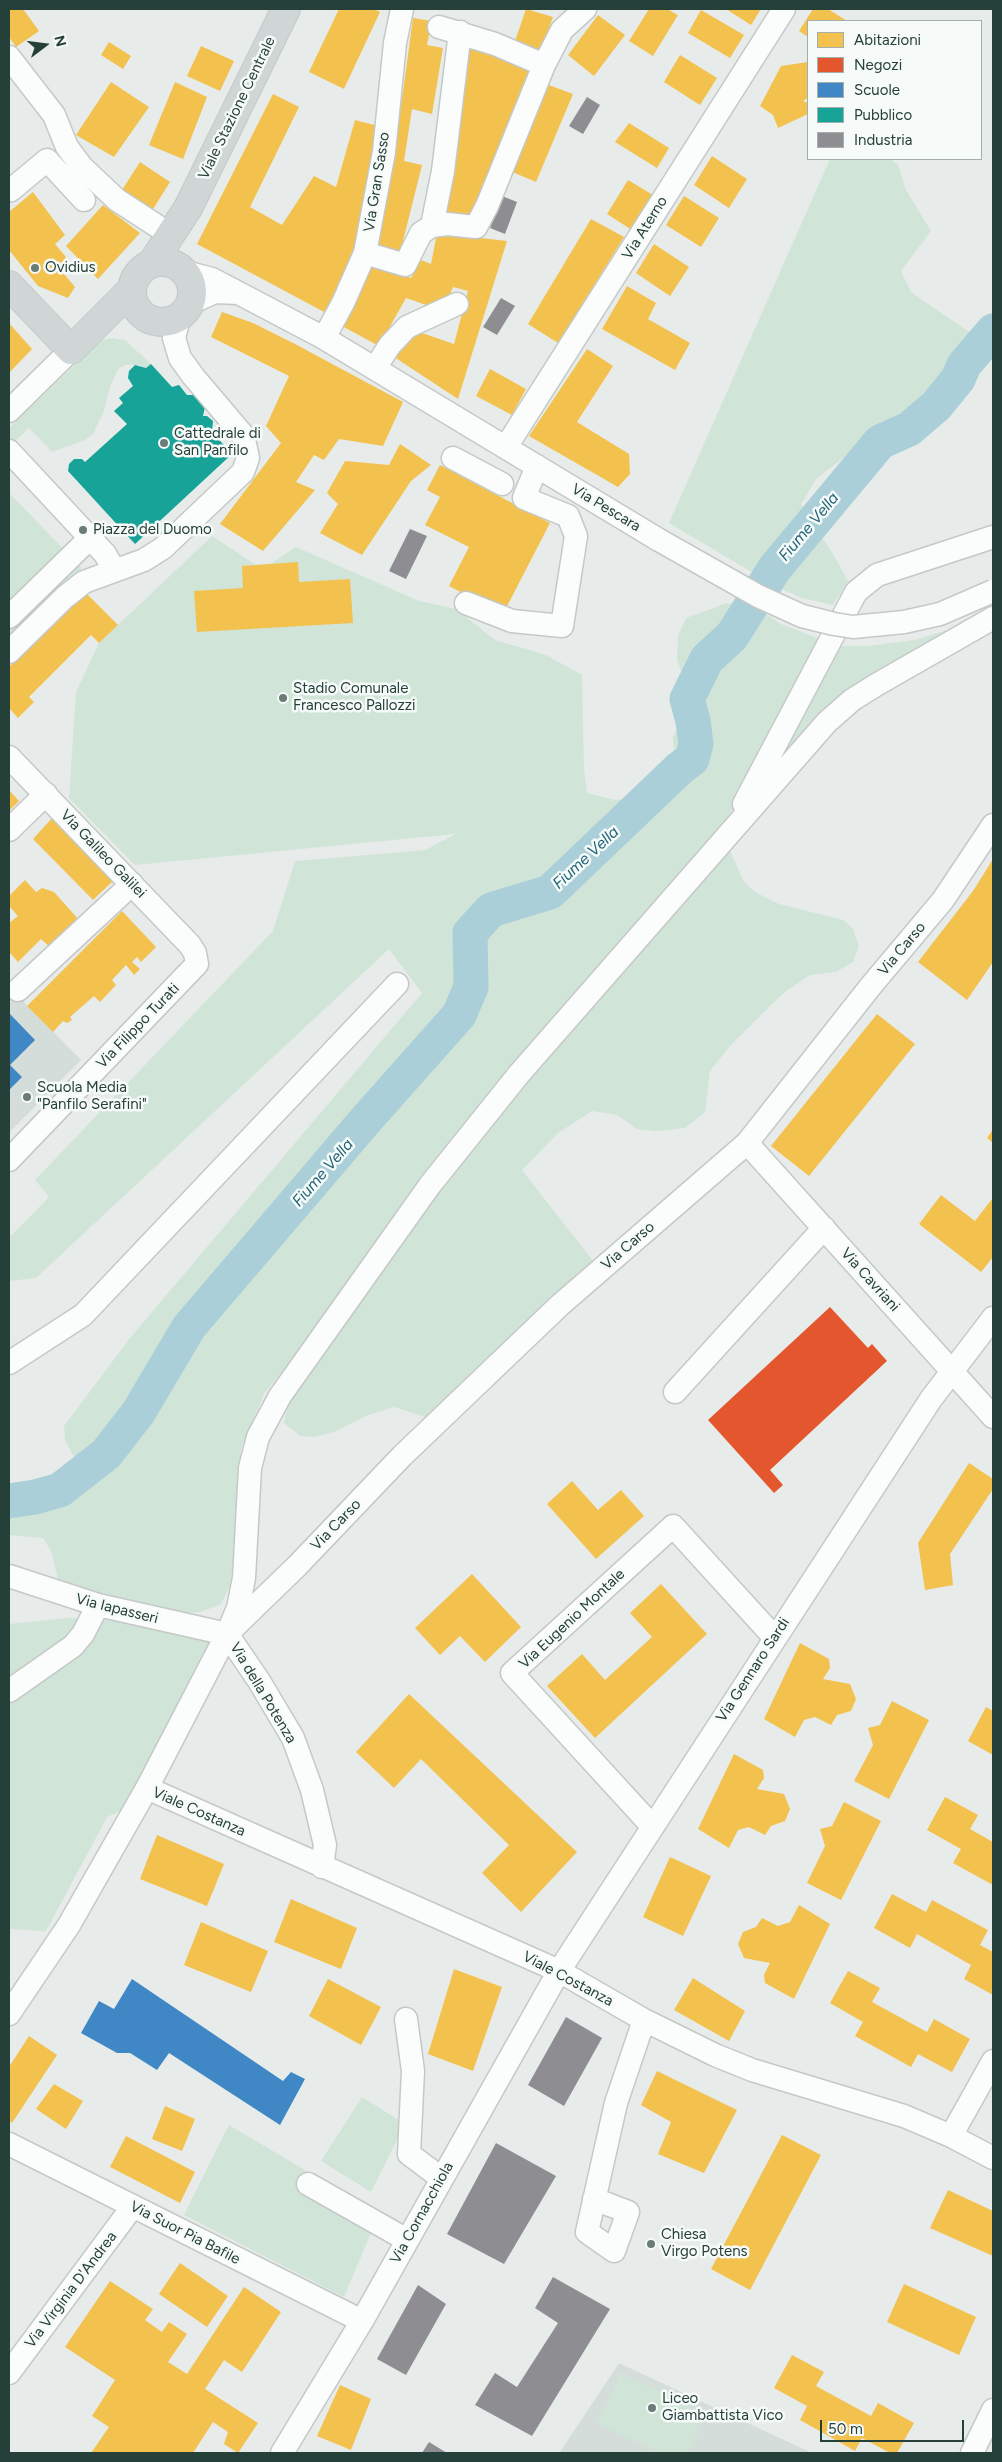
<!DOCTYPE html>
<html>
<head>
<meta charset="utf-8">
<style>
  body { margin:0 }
  #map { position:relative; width:1002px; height:2462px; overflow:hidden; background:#e7ecea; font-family:Figtree,sans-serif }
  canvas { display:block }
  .frame { position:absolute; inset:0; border:10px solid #253f39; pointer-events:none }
  .legend { position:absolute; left:807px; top:20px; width:175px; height:140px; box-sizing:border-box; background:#f6faf8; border:1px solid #a2afac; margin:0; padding:6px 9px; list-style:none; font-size:15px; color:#253f39 }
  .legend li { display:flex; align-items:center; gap:10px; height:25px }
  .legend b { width:25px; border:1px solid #a2afac }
  .north { position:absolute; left:20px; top:20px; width:50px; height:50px; -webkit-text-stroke:4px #f6faf8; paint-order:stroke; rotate:75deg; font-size:14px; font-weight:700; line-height:20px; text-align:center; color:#253f39 }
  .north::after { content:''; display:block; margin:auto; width:18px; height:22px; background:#253f39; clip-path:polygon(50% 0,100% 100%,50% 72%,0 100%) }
  .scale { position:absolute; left:820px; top:2420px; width:144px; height:22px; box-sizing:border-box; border:2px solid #253f39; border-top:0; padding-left:6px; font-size:15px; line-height:18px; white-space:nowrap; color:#253f39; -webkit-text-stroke:4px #f6faf8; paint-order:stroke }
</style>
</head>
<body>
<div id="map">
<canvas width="1002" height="2462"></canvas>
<div class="frame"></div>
<ul class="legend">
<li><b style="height:14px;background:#f2c14e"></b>Abitazioni</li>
<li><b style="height:14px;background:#e4572e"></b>Negozi</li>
<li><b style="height:14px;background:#3f88c5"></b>Scuole</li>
<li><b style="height:14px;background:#17a398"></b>Pubblico</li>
<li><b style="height:14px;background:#8d8d92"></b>Industria</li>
</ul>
<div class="north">N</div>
<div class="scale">50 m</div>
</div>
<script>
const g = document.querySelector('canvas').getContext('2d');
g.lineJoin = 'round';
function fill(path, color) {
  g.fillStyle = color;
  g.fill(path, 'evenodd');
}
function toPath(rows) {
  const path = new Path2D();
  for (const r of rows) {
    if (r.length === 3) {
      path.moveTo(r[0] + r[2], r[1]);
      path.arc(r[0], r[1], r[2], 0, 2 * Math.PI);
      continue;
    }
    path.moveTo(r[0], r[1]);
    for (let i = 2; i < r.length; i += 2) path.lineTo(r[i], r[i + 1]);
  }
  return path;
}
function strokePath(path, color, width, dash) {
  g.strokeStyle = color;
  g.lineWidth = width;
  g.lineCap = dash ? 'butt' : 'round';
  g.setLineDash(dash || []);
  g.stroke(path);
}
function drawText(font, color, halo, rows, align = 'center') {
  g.font = font + ' Figtree,sans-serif';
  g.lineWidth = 5;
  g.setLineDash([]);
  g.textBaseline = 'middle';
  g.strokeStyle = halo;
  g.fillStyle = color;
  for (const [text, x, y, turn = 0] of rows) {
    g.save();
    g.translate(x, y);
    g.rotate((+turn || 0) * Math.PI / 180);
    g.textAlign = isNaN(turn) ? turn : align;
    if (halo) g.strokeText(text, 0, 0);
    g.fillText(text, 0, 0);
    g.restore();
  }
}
const built = toPath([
  [9,987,81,1060,9,1133],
  [619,2363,812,2453,559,2453]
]);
const green = toPath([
  [830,159,891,159,898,165,906,190,931,231,901,271,908,286,912,293,978,338,948,373,934,395,905,422,867,447,847,455,816,479,801,504,833,554,848,581,833,605,802,598,777,587,669,523],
  [113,338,125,340,151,364,146,368,139,365,126,365,118,369,110,387,104,411,93,434,83,441,52,452,29,428,9,447,9,428,101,340],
  [9,493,82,568,9,640],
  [212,536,256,565,270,564,296,547,419,601,456,609,495,640,546,655,582,675,584,769,587,793,616,800,633,797,665,774,674,752,673,737,681,722,695,709,677,660,678,636,686,618,727,603,767,615,781,624,820,639,742,794,715,838,264,1394,241,1448,236,1511,236,1573,221,1604,201,1612,172,1614,127,1603,58,1579,51,1551,43,1538,9,1535,9,1518,46,1506,74,1457,65,1440,64,1426,130,1338,422,993,389,949,36,1278,9,1281,9,1238,49,1197,35,1180,273,931,295,861,425,850,456,834,135,865,69,798,76,692,99,643],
  [965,625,944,640,763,787,837,646,868,646,914,640],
  [727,844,744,882,755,892,779,904,843,920,853,929,859,946,853,962,836,972,810,975,786,991,773,1003,730,1046,710,1071,705,1112,685,1128,656,1131,637,1129,617,1115,592,1111,558,1133,522,1170,597,1266,435,1416,425,1417,394,1407,366,1416,334,1432,314,1437,300,1436,284,1423,288,1402,447,1174],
  [67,1618,153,1623,217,1643,123,1810,107,1817,46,1931,9,1929,9,1624],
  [362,2097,405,2124,371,2192,321,2161],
  [229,2125,379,2214,344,2297,184,2215],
  [621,2373,707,2413,688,2453,660,2453,597,2424]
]);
const homes = toPath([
  [12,9,23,9,39,31,16,47,9,37,9,11],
  [339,9,374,9,380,12,344,89,309,72],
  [526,9,553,17,541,51,515,41],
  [649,9,667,9,678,15,653,56,629,41],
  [726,9,761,9,751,25],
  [813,9,828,9,847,21,808,21,808,37,799,31],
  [701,10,744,35,730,58,688,33],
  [598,15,625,35,594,76,568,55],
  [413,18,432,21,427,45,443,48,432,114,412,109,404,161,422,165,400,253,375,244,394,158],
  [109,42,131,56,123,69,101,55],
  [467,45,530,68,471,217,445,213],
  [201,46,234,61,220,91,187,76],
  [680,55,717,78,700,105,664,82],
  [808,62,808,98,803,101,808,103,808,114,778,128,773,115,760,106,781,66],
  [111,82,149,107,114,157,76,135],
  [175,82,207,97,183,159,149,145],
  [546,84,573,94,536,182,510,171],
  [273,94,299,107,250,207,282,225,314,176,336,187,355,120,378,126,356,246,345,279,326,313,197,244],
  [629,123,669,148,657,168,615,142],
  [712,156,747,179,729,208,694,185],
  [140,162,170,182,153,209,122,190],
  [628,180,653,195,632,230,607,214],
  [33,192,65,235,55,244,66,257,59,268,75,287,68,298,38,286,9,250,9,212],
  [684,196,719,218,701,247,666,225],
  [103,205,140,233,98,279,66,246],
  [591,219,624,237,558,343,528,324],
  [437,233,507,241,458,399,391,355,416,331,454,344,468,291,453,287,449,297,435,308,406,298,379,346,342,326,372,264,411,278,421,260,431,264],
  [654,244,689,267,670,296,636,273],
  [627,286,656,303,648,319,690,343,675,370,602,329],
  [222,312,253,323,295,344,403,402,383,446,339,439,324,460,314,455,296,482,315,490,263,551,220,524,281,443,266,426,289,376,211,337],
  [9,323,32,349,9,373],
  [587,349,613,366,577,422,629,454,630,474,618,487,529,436],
  [490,369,526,389,512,415,476,396],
  [400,444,431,465,411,481,362,555,320,533,338,504,327,493,345,461,389,465],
  [440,465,550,523,503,614,449,586,469,547,425,525,440,497,427,490],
  [298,562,299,582,350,579,353,623,197,632,194,591,243,588,242,566],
  [85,592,118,625,99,643,91,635,29,697,34,702,18,718,9,708,9,667],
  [9,790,19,801,9,811],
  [53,817,114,880,93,900,33,839],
  [993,859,993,962,967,1000,918,962,973,891],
  [25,880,36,892,42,888,54,892,80,921,51,948,41,939,18,962,9,952,9,923,18,916,9,906,9,896],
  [122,911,156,947,141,962,137,957,132,962,140,969,134,975,126,965,112,980,116,985,100,1002,94,996,70,1017,72,1020,67,1023,63,1021,53,1032,27,1006],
  [877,1014,915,1044,809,1176,771,1146],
  [993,1129,993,1143,987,1138],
  [941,1195,975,1221,992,1199,993,1201,993,1257,981,1272,919,1224],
  [969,1463,993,1479,993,1489,950,1554,953,1585,925,1590,918,1543],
  [572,1481,598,1510,621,1490,644,1516,596,1559,547,1504],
  [472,1574,521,1627,485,1662,460,1636,440,1655,415,1628],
  [661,1584,707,1634,595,1738,547,1686,582,1654,605,1680,652,1637,630,1613],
  [800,1643,829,1659,830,1668,823,1679,850,1684,856,1699,851,1711,837,1715,831,1725,815,1717,804,1720,795,1737,764,1719],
  [409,1694,577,1852,521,1912,482,1873,509,1845,421,1759,394,1788,356,1752],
  [892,1701,929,1720,889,1799,854,1781,873,1745,868,1728,880,1725],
  [986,1707,993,1711,993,1755,968,1741],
  [734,1754,763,1770,764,1778,757,1789,784,1794,790,1809,785,1821,771,1826,765,1835,749,1827,738,1830,729,1848,698,1829],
  [945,1797,978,1815,970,1829,993,1842,993,1885,953,1863,961,1849,927,1830],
  [844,1802,881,1821,841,1900,807,1883,825,1846,820,1829,832,1826],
  [157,1835,224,1864,207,1906,140,1879],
  [670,1857,711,1876,683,1936,643,1917],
  [892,1894,926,1912,932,1900,988,1930,980,1945,993,1952,993,1995,964,1979,971,1965,917,1934,910,1948,874,1928],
  [291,1899,357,1928,341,1969,274,1942],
  [799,1905,830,1924,794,1999,765,1983,764,1975,770,1963,744,1958,738,1944,743,1932,756,1927,762,1918,778,1926,790,1922],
  [201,1922,268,1951,251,1992,184,1965],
  [454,1969,502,1987,473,2071,428,2054],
  [848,1971,880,1988,872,2002,927,2032,934,2019,970,2039,952,2072,918,2054,911,2067,855,2036,863,2022,830,2003],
  [693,1978,745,2011,729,2041,674,2010],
  [328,1979,381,2007,361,2045,309,2016],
  [29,2036,57,2055,12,2123,9,2120,9,2067],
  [657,2071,737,2110,704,2173,658,2154,671,2122,641,2105],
  [54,2084,83,2101,66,2129,36,2109],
  [165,2106,195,2119,182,2151,152,2139],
  [782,2135,821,2155,750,2290,711,2269],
  [126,2136,195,2172,180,2203,110,2167],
  [948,2190,993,2211,993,2256,930,2228],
  [180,2263,228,2296,207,2327,159,2294],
  [110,2281,153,2309,145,2320,162,2332,169,2322,187,2334,168,2362,187,2374,244,2287,281,2312,242,2372,224,2360,205,2389,258,2423,238,2453,224,2444,228,2432,213,2422,193,2453,91,2453,109,2427,92,2416,115,2380,65,2347],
  [904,2284,976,2317,959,2355,887,2322],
  [792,2355,824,2372,816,2386,871,2416,878,2403,914,2423,897,2453,890,2453,862,2438,855,2451,800,2420,807,2406,774,2388],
  [340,2385,371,2399,351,2450,317,2436]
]);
const shops = toPath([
  [830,1307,868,1348,872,1344,887,1361,770,1470,783,1485,774,1493,708,1420]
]);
const schools = toPath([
  [9,1013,35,1040,10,1065,22,1077,9,1090],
  [132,1979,283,2081,291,2072,305,2079,280,2125,169,2053,157,2070,130,2053,117,2053,81,2033,99,2001,114,2009]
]);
const public = toPath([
  [151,364,172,387,179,385,187,395,196,395,205,407,203,416,207,416,213,421,212,432,232,454,135,544,68,471,69,464,74,459,82,459,85,462,127,424,114,411,123,403,119,398,133,386,128,378,129,371,135,365,146,368]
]);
const industry = toPath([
  [587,97,600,105,583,134,569,126],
  [502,196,517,202,505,234,490,228],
  [501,298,515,306,497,335,483,327],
  [410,529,427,536,406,579,389,571],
  [566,2017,602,2038,564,2106,528,2085],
  [496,2143,556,2176,504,2264,447,2234],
  [553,2277,610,2309,532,2436,475,2405,495,2373,517,2387,558,2323,535,2308],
  [418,2285,446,2304,406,2375,377,2359],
  [429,2442,447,2453,422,2453]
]);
const river = toPath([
  [9,1501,35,1497,60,1490,106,1454,138,1413,189,1327,364,1122,459,1015,471,987,470,933,491,910,550,892,680,768,692,759,696,744,693,721,687,699,707,659,732,636,775,568,880,442,909,429,936,406,958,379,964,365,993,331]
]);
const minor = toPath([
  [439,27,495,44,544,65],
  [9,57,54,115,67,147,82,167,117,200,171,235],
  [9,189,11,190,47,160,84,200],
  [432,226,443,171,460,32],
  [365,253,405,265,421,233,432,226,447,224,476,227,487,206,544,65,562,30,585,9],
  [185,272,212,279,324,338,659,540],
  [191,303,215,292,238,293],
  [324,338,343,303,365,253,384,152,395,43,402,9],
  [375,368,390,345,407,327,457,304],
  [9,411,71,350],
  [506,447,784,9],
  [9,451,105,554,114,570],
  [453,458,502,484],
  [466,603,512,621,562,626,576,536,568,516,524,498,537,466],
  [9,617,90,538],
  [9,652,65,597,84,582,144,560,163,548,243,472,248,458,243,435,193,376,180,358,174,338,179,318],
  [9,757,190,945,195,953,197,964,9,1160],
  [744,804,856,592,877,575,993,537],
  [9,830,46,794],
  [18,990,132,884],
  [747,1143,993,1417],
  [9,1363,83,1315,397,984],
  [675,1392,824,1228],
  [9,1576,98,1605,227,1634],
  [233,1628,297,1566,402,1456,560,1305,747,1143,870,987,943,900,993,825],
  [227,1634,259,1681,293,1738,312,1790,325,1845,322,1867],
  [9,1691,73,1646,83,1634,98,1605],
  [147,1788,559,1971,644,2020,715,2055,752,2070,904,2116,951,2136,993,2158],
  [652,1826,512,1673,673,1526,774,1637],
  [9,2014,69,1925,147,1788,227,1634,238,1608,244,1578,250,1468,258,1437,280,1396,430,1185,519,1074,827,722,852,700,876,685,993,618],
  [406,2019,413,2071,409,2154,441,2178],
  [951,2136,993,2061],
  [9,2144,362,2321],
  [308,2184,407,2240],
  [594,2199,628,2212,614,2251,587,2232,616,2103,644,2020],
  [9,2373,133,2206],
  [282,2453,362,2321,559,1971,931,1399,993,1318],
  [972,2453,993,2410]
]);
const major = toPath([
  [162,292,30],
  [152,263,188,208,286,9],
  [9,285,71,350,132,289]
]);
const minorBridge = toPath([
  [659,540,758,596,802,616,834,624,853,627,904,622,940,614,993,591]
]);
const markers = [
  [35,268,5,"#697c77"],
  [164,443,5,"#697c77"],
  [83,530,5,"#697c77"],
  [283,698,5,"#697c77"],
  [27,1097,5,"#697c77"],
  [651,2244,5,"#697c77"],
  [652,2408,5,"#697c77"]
];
const streetNames = [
  ["Viale Stazione Centrale",237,108,-64],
  ["Via Gran Sasso",377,182,-81],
  ["Via Aterno",645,228,-58],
  ["Via Pescara",606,508,31],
  ["Via Galileo Galilei",103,854,46],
  ["Via Carso",902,949,-50],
  ["Via Filippo Turati",138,1026,-46],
  ["Via Carso",628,1246,-41],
  ["Via Cavriani",870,1280,48],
  ["Via Carso",336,1525,-46],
  ["Via Iapasseri",117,1609,14],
  ["Via Eugenio Montale",572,1619,-43],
  ["Via Gennaro Sardi",753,1670,-57],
  ["Via della Potenza",263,1693,59],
  ["Viale Costanza",199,1812,24],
  ["Viale Costanza",568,1979,28],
  ["Via Cornacchiola",422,2213,-61],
  ["Via Suor Pia Bafile",185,2233,27],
  ["Via Virginia D'Andrea",71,2290,-53]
];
const poiNames = [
  ["Ovidius",45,268],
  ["Cattedrale di",174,434],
  ["San Panfilo",174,451],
  ["Piazza del Duomo",93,530],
  ["Stadio Comunale",293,689],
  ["Francesco Pallozzi",293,706],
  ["Scuola Media",37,1088],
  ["\"Panfilo Serafini\"",37,1105],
  ["Chiesa",661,2235],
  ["Virgo Potens",661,2252],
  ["Liceo",662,2399],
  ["Giambattista Vico",662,2416]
];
const waterNames = [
  ["Fiume Vella",809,527,-50],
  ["Fiume Vella",586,858,-43],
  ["Fiume Vella",323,1173,-49]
];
fill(built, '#d5ddda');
fill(green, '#d1e4d8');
fill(homes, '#f2c14e');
fill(shops, '#e4572e');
fill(schools, '#3f88c5');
fill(public, '#17a398');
fill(industry, '#8d8d92');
strokePath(river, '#aacfd8', 35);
strokePath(minor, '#c4c9c7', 25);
strokePath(major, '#c2cac9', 30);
strokePath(minor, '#fbfcfc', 22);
strokePath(major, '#cfd6d5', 28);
strokePath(minorBridge, '#c4c9c7', 25, []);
strokePath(minorBridge, '#fbfcfc', 22);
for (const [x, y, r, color] of markers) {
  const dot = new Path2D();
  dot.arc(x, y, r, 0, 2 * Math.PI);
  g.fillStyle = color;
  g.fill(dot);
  strokePath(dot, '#f6faf8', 2);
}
drawText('15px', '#253f39', '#f6faf8', streetNames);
drawText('15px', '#253f39', '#f6faf8', poiNames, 'left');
drawText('italic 16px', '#216579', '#f6faf8', waterNames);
</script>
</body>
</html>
